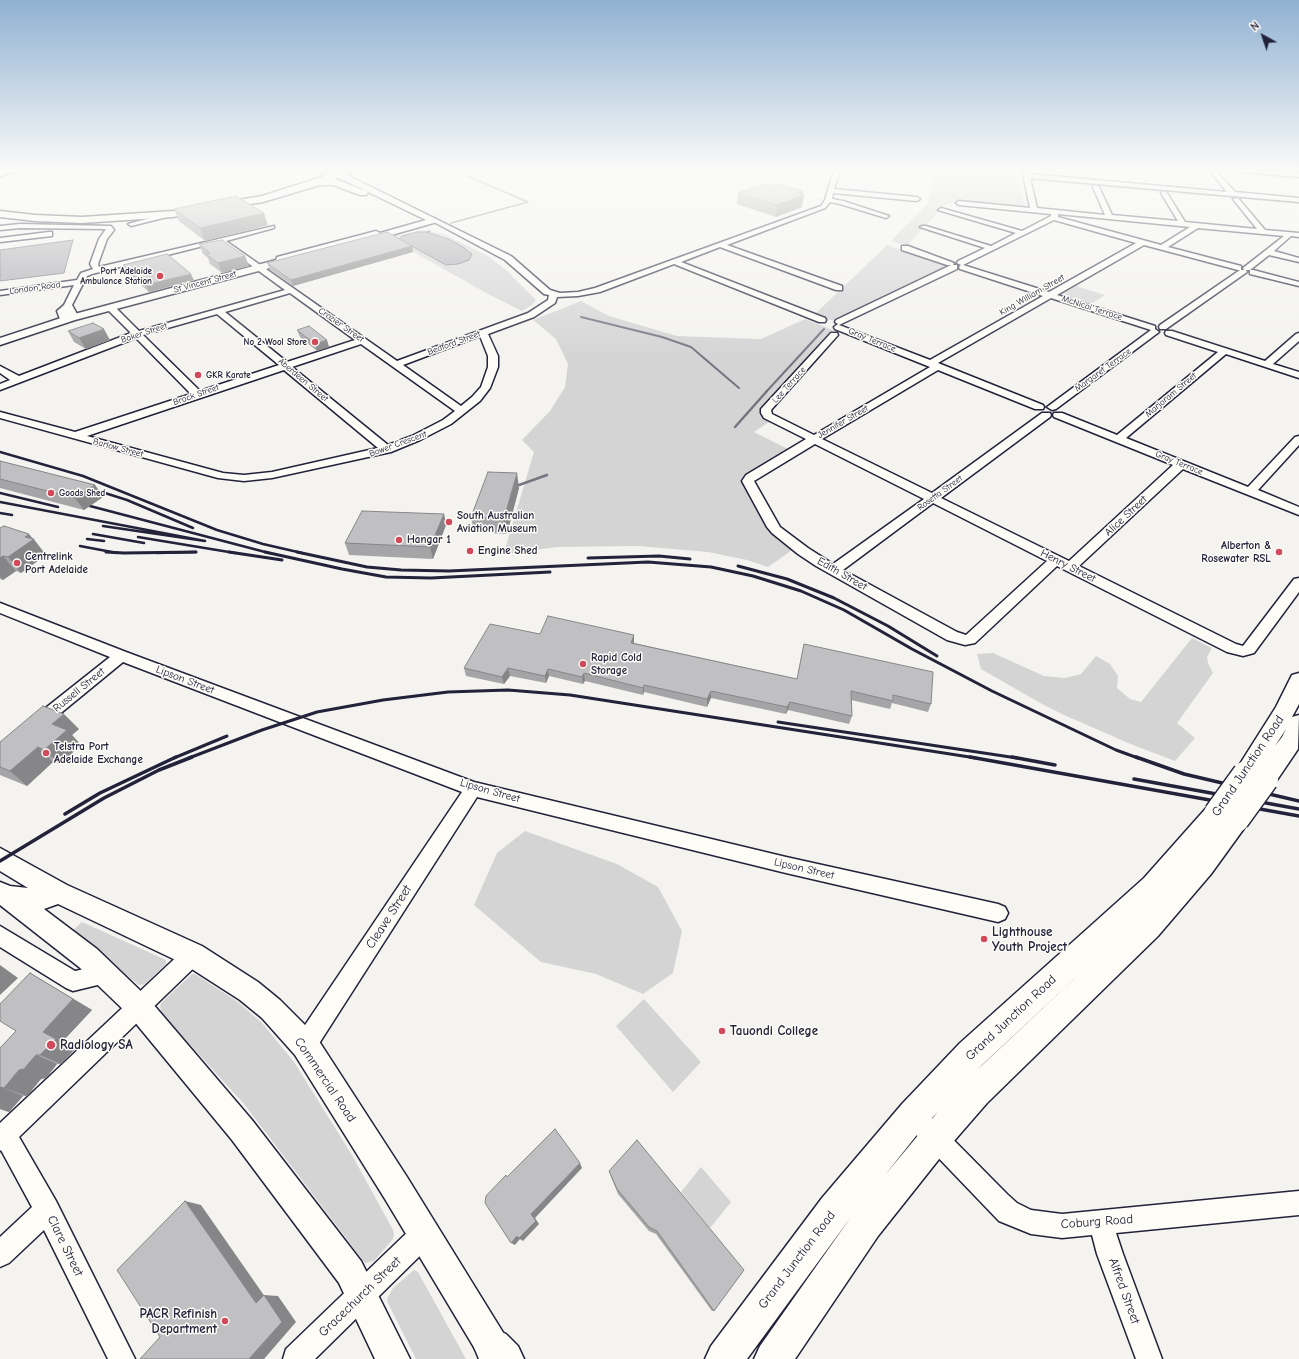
<!DOCTYPE html>
<html>
<head>
<meta charset="utf-8">
<style>
  body { margin:0 }
  #map { position:relative; width:1299px; height:1359px; overflow:hidden; background:#f4f3ef; font-family:"Comic Neue",sans-serif }
  canvas { display:block }
  .north { position:absolute; left:1243px; top:16px; width:40px; height:40px; -webkit-text-stroke:3px #fdfcf7; paint-order:stroke; rotate:320deg; font-size:11px; font-weight:700; line-height:16px; text-align:center; color:#22223b }
  .north::after { content:''; display:block; margin:auto; width:14px; height:18px; background:#22223b; clip-path:polygon(50% 0,100% 100%,50% 72%,0 100%) }
</style>
</head>
<body>
<div id="map">
<canvas width="1299" height="1359"></canvas>
<div class="north">N</div>
</div>
<script>
const g = document.querySelector('canvas').getContext('2d');
g.lineJoin = 'round';
function fill(path, color) {
  g.fillStyle = color;
  g.fill(path, 'evenodd');
}
function toPath(rows) {
  const path = new Path2D();
  for (const r of rows) {
    path.moveTo(r[0], r[1]);
    for (let i = 2; i < r.length; i += 2) path.lineTo(r[i], r[i + 1]);
  }
  return path;
}
function strokePath(path, color, width, dash) {
  g.strokeStyle = color;
  g.lineWidth = width;
  g.lineCap = dash ? 'butt' : 'round';
  g.setLineDash(dash || []);
  g.stroke(path);
}
function drawText(font, color, halo, rows, align = 'center') {
  g.font = font + ' "Comic Neue",sans-serif';
  g.lineWidth = 3;
  g.setLineDash([]);
  g.textBaseline = 'middle';
  g.strokeStyle = halo;
  g.fillStyle = color;
  for (const [text, x, y, turn = 0] of rows) {
    g.save();
    g.translate(x, y);
    g.rotate((+turn || 0) * Math.PI / 180);
    g.textAlign = isNaN(turn) ? turn : align;
    if (halo) g.strokeText(text, 0, 0);
    g.fillText(text, 0, 0);
    g.restore();
  }
}
const green = toPath([
  [862,170,1016,170,1026,208,958,201,945,205,907,246,891,241,928,203,933,176],
  [1036,178,1299,201,1299,204,1032,181,1032,179],
  [422,230,444,234,488,256,506,270,536,300,532,305,522,311,490,295,388,238],
  [887,245,945,264,946,267,840,321,823,319,815,314],
  [1076,286,1105,295,1091,304,1061,295],
  [581,301,609,316,677,336,761,339,805,319,833,330,759,414,769,422,754,432,790,450,743,477,795,548,768,567,747,560,708,552,638,546,557,547,506,554,505,549,534,452,522,440,550,411,565,387,568,364,556,339,533,320],
  [1192,638,1212,648,1207,657,1208,663,1213,673,1177,723,1195,738,1175,761,1133,745,1064,715,1042,704,981,669,977,654,993,653,1044,676,1065,678,1081,674,1096,656,1110,664,1118,676,1117,688,1130,699,1141,702],
  [525,831,617,864,658,887,682,931,673,973,643,994,596,974,541,962,474,905,497,853],
  [82,922,166,960,166,964,145,984,139,985,71,932],
  [192,974,195,974,238,1002,262,1023,294,1062,352,1155,393,1230,394,1234,393,1239,374,1261,365,1263,244,1104,162,1014,160,1006,162,1002],
  [644,999,701,1062,673,1092,616,1026],
  [701,1167,731,1202,710,1228,681,1192],
  [414,1270,418,1272,466,1359,416,1359,388,1303,387,1299,393,1288]
]);
const water = toPath([
  [417,232,427,232,450,240,463,247,472,254,469,260,458,264,446,265,399,239,402,236,417,232],
  [73,240,64,273,0,281,0,250,73,240]
]);
const streamFar2 = toPath([
  [1034,179,1172,191],
  [1278,200,1299,202],
  [451,223,528,202,453,170],
  [427,232,430,231]
]);
const streamFar1 = toPath([
  [581,317,662,337,691,347,739,388],
  [766,392,824,329]
]);
const stream = toPath([
  [735,427,767,391],
  [519,485,547,475]
]);
const minor = toPath([
  [315,170,322,170,335,177,330,178,315,170],
  [834,170,840,170,834,189,917,197,920,199,917,201,833,193,832,199,843,201,889,216,886,218,840,204,830,202,825,208,727,245,842,286,842,290,836,290,720,247,681,262,825,318,826,320,825,322,819,322,674,264,600,292,578,296,557,297,555,303,534,317,488,334,498,356,498,367,490,388,480,401,451,424,420,440,391,452,272,478,244,481,218,478,0,418,0,412,75,432,191,394,136,338,0,390,0,384,10,380,0,373,0,366,19,376,131,333,108,310,107,308,108,306,114,306,139,331,285,290,219,242,92,274,87,276,72,305,77,314,76,316,63,320,60,319,57,311,64,305,74,285,0,295,0,291,77,280,81,273,93,269,90,264,99,239,106,229,20,228,0,230,0,226,20,224,111,226,114,230,107,239,98,264,99,267,274,226,274,228,226,241,397,361,528,313,548,300,549,295,544,294,505,260,432,221,432,219,436,219,511,256,550,290,560,293,578,292,595,288,821,206,825,200,834,170],
  [290,293,355,340,287,362,225,312,290,293],
  [217,314,279,365,200,391,143,335,217,314],
  [480,336,488,356,488,367,481,387,472,397,461,406,403,365,480,336],
  [361,344,455,411,443,420,412,436,388,445,292,367,361,344],
  [284,370,378,448,272,472,244,475,223,473,87,436,284,370],
  [1022,170,1028,170,1029,174,1227,192,1209,170,1215,170,1235,192,1299,198,1299,202,1030,178,1037,208,1105,215,1093,187,1096,185,1099,187,1112,215,1178,221,1161,193,1164,191,1167,193,1185,222,1257,229,1233,199,1238,198,1265,230,1299,233,1299,237,1291,236,1274,251,1299,258,1299,262,1269,255,1250,270,1244,270,1243,268,1284,236,1198,228,1168,247,1241,266,1241,270,1238,270,1144,245,1057,295,1155,326,1155,329,1159,332,1056,409,1052,410,1047,407,1151,330,1051,298,938,363,1043,405,1044,407,1043,409,1035,409,938,370,822,439,932,493,1042,413,1050,413,1051,415,1050,417,941,498,1069,561,1173,465,1054,417,1053,415,1054,413,1062,413,1117,435,1218,352,1166,335,1165,333,1166,331,1172,331,1265,361,1296,334,1299,333,1299,341,1273,364,1299,372,1299,378,1226,354,1126,438,1248,487,1295,437,1299,436,1299,445,1258,490,1299,507,1299,515,1183,469,1079,566,1236,644,1243,646,1294,579,1299,578,1299,592,1254,653,1243,656,1227,652,1057,566,975,643,965,645,947,640,816,566,798,554,772,533,767,527,742,481,746,475,806,439,764,418,761,413,761,409,831,333,837,333,838,335,771,410,772,414,814,435,930,367,835,329,834,327,838,324,835,322,836,320,951,265,957,265,957,269,839,325,930,360,1043,296,960,269,959,267,961,265,957,263,958,261,985,248,920,227,922,226,926,226,991,246,1016,233,938,210,941,208,1022,231,1051,216,1051,214,959,205,956,203,959,201,1030,208,1022,170],
  [1058,214,1190,227,1161,245,1058,217,1058,214],
  [1054,220,1136,243,1049,292,963,265,1054,220],
  [815,444,924,499,833,564,808,548,780,527,754,481,815,444],
  [933,503,1047,561,966,635,957,632,843,570,933,503],
  [1239,170,1261,170,1299,173,1299,177,1242,172,1239,170],
  [173,212,176,214,175,215,131,226,128,224,173,212],
  [49,232,52,232,52,236,0,242,0,238,49,232],
  [902,246,908,246,954,263,953,265,947,265,902,250,902,246],
  [1240,270,1246,270,1247,272,1166,329,1160,329,1159,327,1160,325,1240,270],
  [1250,270,1253,270,1299,282,1299,286,1250,274,1250,270],
  [0,603,126,652,474,782,786,857,998,904,1005,907,1008,913,1005,919,998,922,786,873,477,797,313,1053,305,1056,297,1053,294,1045,297,1037,462,792,123,662,45,726,39,728,33,726,31,722,33,718,110,657,0,613,0,603],
  [0,926,75,971,107,964,114,967,117,974,114,981,73,991,66,988,0,947,0,926],
  [193,945,200,948,203,955,200,962,19,1137,56,1201,135,1359,108,1359,44,1230,9,1263,0,1267,0,1237,32,1207,1,1150,0,1151,0,1123,186,948,193,945],
  [913,1104,921,1107,1007,1194,1017,1203,1031,1210,1062,1214,1299,1191,1299,1215,1116,1233,1123,1254,1162,1359,1136,1359,1097,1254,1092,1235,1062,1238,1031,1234,999,1221,905,1123,902,1115,905,1107,913,1104],
  [424,1222,433,1225,436,1234,433,1243,315,1359,283,1359,286,1349,415,1225,424,1222]
]);
const major = toPath([
  [333,171,339,171,438,220,437,222,367,242,364,243,360,241,297,258,296,261,75,320,0,345,0,338,67,316,276,260,277,257,376,231,380,233,426,220,333,175,333,171],
  [0,848,67,885,202,946,258,982,280,1000,315,1035,407,1177,512,1347,517,1359,481,1359,385,1199,295,1055,262,1018,240,1000,184,964,58,904,44,909,97,949,147,997,252,1120,361,1261,410,1359,375,1359,339,1283,232,1140,129,1015,79,967,0,905,0,882,10,886,28,888,0,871,0,848]
]);
const highway = toPath([
  [344,170,356,170,334,179,366,191,368,193,366,195,360,195,333,185,320,185,263,202,173,217,82,223,35,221,0,217,0,211,35,215,82,217,173,211,262,196,344,170],
  [1299,673,1299,704,1292,717,1299,715,1298,749,1273,786,1265,789,1257,786,1254,781,1246,784,1238,781,1234,774,1238,767,1276,707,1292,675,1299,673],
  [1286,729,1282,737,1275,746,1286,729],
  [1217,803,1226,806,1228,811,1236,808,1245,811,1248,819,1245,827,1211,874,1158,936,987,1103,947,1149,878,1236,795,1359,754,1359,760,1346,851,1217,747,1359,705,1359,711,1346,822,1198,902,1104,960,1043,1144,878,1208,806,1217,803],
  [1089,965,977,1070,982,1065,1089,965],
  [938,1112,925,1127,885,1175,924,1126,938,1112],
  [493,1328,506,1334,518,1346,524,1359,479,1359,474,1347,480,1334,493,1328]
]);
const railFar3 = toPath([
  [0,177,25,170]
]);
const railFar2 = toPath([
  [0,452,83,476,217,530,263,544,302,553],
  [86,487,127,500,193,528],
  [0,493,58,507],
  [0,502,205,541,103,526],
  [90,506,269,553],
  [0,513,12,515],
  [93,534,144,543],
  [138,537,235,553],
  [87,539,104,541],
  [80,546,117,553],
  [157,553,196,552]
]);
const railFar1 = toPath([
  [106,552,124,553,196,552],
  [229,552,282,560],
  [265,552,342,569,386,577,431,578,550,572],
  [297,552,367,567,401,570,449,571,648,562,711,567,753,576,801,591,844,610,912,649,992,691,1116,750,1138,758],
  [588,558,659,556,690,559],
  [738,566,787,579,834,598,888,626,937,656],
  [778,722,1017,758],
  [174,758,227,736],
  [189,758,262,730,317,712,383,700,448,692,508,690,570,695,976,758]
]);
const rail = toPath([
  [970,757,1299,816],
  [1012,757,1055,765],
  [1136,757,1184,774,1299,801],
  [1134,779,1299,809],
  [65,814,100,793,176,757],
  [0,861,104,798,159,770,192,757]
]);
const highwayBridge = toPath([
  [1217,814,1246,774],
  [1236,819,1265,779]
]);
const wall = toPath([
  [772,186,803,191,802,207,776,217,737,204,738,193],
  [174,209,268,225,205,241,179,221],
  [199,244,245,256,249,266,222,273,210,264,208,258,203,254],
  [412,246,413,252,293,286,270,270,267,263],
  [123,265,194,280,149,292,126,272],
  [297,330,329,347,317,351,300,337],
  [68,331,110,340,86,349,74,342],
  [0,461,95,485,103,497,84,510,0,488],
  [519,488,507,534,474,532,471,517],
  [444,514,446,525,433,559,349,555,345,543],
  [0,528,34,539,46,555,21,573,16,571,3,580,0,579],
  [540,634,634,635,634,643,797,679,804,644,931,704,928,712,892,703,890,709,851,700,852,716,849,724,788,710,786,714,711,698,707,707,644,692,643,695,585,681,583,684,549,676,546,683,510,676,504,684,466,676,464,668],
  [79,729,72,735,81,745,60,764,53,762,27,786,0,775,0,742],
  [30,973,92,1010,63,1041,75,1049,61,1064,57,1064,46,1078,41,1079,27,1096,23,1096,9,1112,0,1109,0,1048,16,1031],
  [637,1140,714,1311,712,1311,656,1234,649,1231,618,1194,611,1177,609,1171]
]);
const shadedWall = toPath([
  [803,191,803,196,804,195,802,207,776,217,777,205,797,193],
  [264,213,268,225,205,241,200,228],
  [412,246,413,252,293,286,291,280],
  [245,256,249,266,222,273,218,263],
  [191,274,194,280,149,292,146,285],
  [104,329,110,340,86,349,79,338],
  [327,340,329,347,317,351,315,344],
  [517,473,519,488,507,534,504,519],
  [95,485,103,497,84,510,75,498],
  [444,514,446,525,433,559,430,547],
  [29,534,46,555,21,573,8,557,25,537],
  [3,556,16,571,3,580,0,577,0,558],
  [634,635,634,643,631,650,631,643],
  [508,668,510,676,504,684,502,677],
  [548,669,549,676,546,683,545,676],
  [584,673,585,681,583,684,582,677],
  [644,685,644,692,643,695,643,688],
  [711,691,711,698,707,707,707,699],
  [790,702,788,710,786,714,787,707],
  [64,714,79,729,72,735,81,745,60,764,44,750,52,724],
  [38,747,53,762,27,786,10,771],
  [0,965,18,978,0,995],
  [30,973,92,1010,63,1041,75,1049,61,1064,40,1055,43,1032],
  [36,1055,57,1064,46,1078,41,1079,27,1096,4,1088,19,1070],
  [1,1087,23,1096,9,1112,0,1109,0,1088],
  [580,1163,582,1168,535,1218,539,1224,523,1241,520,1239,515,1245,511,1243,531,1214],
  [185,1201,201,1205,270,1304,256,1303],
  [264,1295,278,1296,296,1322,264,1359,249,1359]
]);
const building = toPath([
  [765,184,772,186,778,184,803,191,797,193,804,195,777,205,738,193,765,184],
  [236,196,264,213,200,228,174,209,236,196],
  [387,232,412,246,291,280,267,263,387,232],
  [222,240,245,256,218,263,206,254,210,253,199,244,222,240],
  [167,254,191,274,146,285,123,265,167,254],
  [93,323,104,329,79,338,68,331,93,323],
  [309,326,327,340,315,344,297,330,309,326],
  [0,461,95,485,75,498,0,479,0,461],
  [488,472,517,473,504,519,471,517,488,472],
  [362,511,444,514,430,547,345,543,362,511],
  [4,526,29,534,25,537,34,539,8,557,3,556,0,558,0,528,4,526],
  [548,616,634,635,631,643,797,679,804,644,933,672,931,704,893,695,893,701,851,691,852,716,790,702,787,707,711,691,707,699,644,685,643,688,584,673,582,677,548,669,545,676,508,668,502,677,464,668,490,624,540,634,548,616],
  [43,706,64,714,52,724,67,730,44,750,38,747,10,771,0,767,0,742,43,706],
  [30,973,73,999,43,1032,56,1039,40,1055,36,1055,24,1069,19,1070,4,1088,1,1087,0,1088,0,1048,16,1031,0,1021,0,1004,30,973],
  [555,1129,580,1163,531,1214,536,1221,519,1238,517,1236,511,1243,485,1203,486,1196,506,1175,507,1177,555,1129],
  [637,1140,744,1270,714,1311,657,1231,649,1227,617,1189,609,1171,637,1140],
  [185,1201,256,1303,264,1295,282,1322,249,1359,140,1359,160,1337,117,1270,185,1201]
]);
const markers = [
  [160,276,4,"#d1495b"],
  [315,342,4,"#d1495b"],
  [198,375,4,"#d1495b"],
  [51,493,4,"#d1495b"],
  [449,522,4,"#d1495b"],
  [399,540,4,"#d1495b"],
  [470,551,4,"#d1495b"],
  [1279,552,4,"#d1495b"],
  [17,563,4,"#d1495b"],
  [583,664,4,"#d1495b"],
  [46,753,4,"#d1495b"],
  [984,939,4,"#d1495b"],
  [722,1031,4,"#d1495b"],
  [51,1045,5,"#d1495b"],
  [225,1321,4,"#d1495b"]
];
const farPoinames = [
  ["Port Adelaide",152,271],
  ["Ambulance Station",152,281],
  ["No 2 Wool Store",307,342],
  ["GKR Karate",206,375,"left"],
  ["Goods Shed",59,493,"left"]
];
const farStreetnames = [
  ["St Vincent Street",205,282,-15],
  ["London Road",35,288,-8],
  ["King William Street",1032,295,-30],
  ["McNicol Terrace",1092,308,18],
  ["Crozier Street",341,325,35],
  ["Baker Street",144,333,-18],
  ["Gray Terrace",872,340,22],
  ["Bedford Street",454,343,-20],
  ["Margaret Terrace",1103,370,-36],
  ["Aberdeen Street",303,380,40],
  ["Lee Terrace",789,385,-48],
  ["Brock Street",196,395,-19],
  ["Marjoram Street",1171,395,-40],
  ["Jennifer Street",843,422,-30],
  ["Bower Crescent",398,444,-20],
  ["Barlow Street",118,448,15],
  ["Gray Terrace",1179,463,22],
  ["Rosetta Street",940,493,-36]
];
const poiNames = [
  ["South Australian",457,516],
  ["Aviation Museum",457,529],
  ["Hangar 1",407,540],
  ["Alberton &",1271,546,"right"],
  ["Rosewater RSL",1271,559,"right"],
  ["Engine Shed",478,551],
  ["Centrelink",25,557],
  ["Port Adelaide",25,570],
  ["Rapid Cold",591,658],
  ["Storage",591,671],
  ["Telstra Port",54,747],
  ["Adelaide Exchange",54,760]
];
const streetNames = [
  ["Alice Street",1126,516,-43],
  ["Henry Street",1068,566,27],
  ["Edith Street",842,574,30],
  ["Lipson Street",185,680,21],
  ["Russell Street",79,690,-39],
  ["Lipson Street",490,791,16],
  ["Lipson Street",804,869,13]
];
const nearStreetnames = [
  ["Grand Junction Road",1248,766,-56],
  ["Cleave Street",389,917,-57],
  ["Grand Junction Road",1011,1018,-43],
  ["Commercial Road",325,1080,56],
  ["Coburg Road",1097,1222,-4],
  ["Clare Street",65,1246,64],
  ["Grand Junction Road",797,1260,-53],
  ["Alfred Street",1124,1291,70],
  ["Gracechurch Street",360,1297,-44]
];
const nearPoinames = [
  ["Lighthouse",992,932],
  ["Youth Project",992,947],
  ["Tauondi College",730,1031],
  ["Radiology SA",60,1045],
  ["PACR Refinish",217,1314,"right"],
  ["Department",217,1329,"right"]
];
fill(green, '#d5d4d5');
fill(water, '#acacb2');
strokePath(water, '#757582', 1);
strokePath(streamFar2, '#757582', 1.5);
strokePath(streamFar1, '#757582', 2);
strokePath(stream, '#757582', 2.5);
strokePath(minor, '#22223b', 3);
strokePath(major, '#22223b', 3);
strokePath(highway, '#22223b', 3);
fill(minor, '#fdfcf7');
fill(major, '#fdfcf7');
fill(highway, '#fdfcf7');
strokePath(railFar3, '#22223b', 1.5);
strokePath(railFar2, '#22223b', 2.5);
strokePath(railFar1, '#22223b', 3);
strokePath(rail, '#22223b', 3.5);
strokePath(highwayBridge, '#22223b', 29, []);
strokePath(highwayBridge, '#fdfcf7', 26);
fill(wall, '#a5a4a7');
fill(shadedWall, '#868688');
fill(building, '#c0bfc2');
strokePath(building, '#868688', 1);
const sky = g.createLinearGradient(0, 0, 0, 360);
sky.addColorStop(0, '#90b1d2');
sky.addColorStop(0.47, '#fafaf8');
sky.addColorStop(1, '#fafaf800');
g.fillStyle = sky;
g.fillRect(0, 0, 1299, 360);
for (const [x, y, r, color] of markers) {
  const dot = new Path2D();
  dot.arc(x, y, r, 0, 2 * Math.PI);
  g.fillStyle = color;
  g.fill(dot);
  strokePath(dot, '#fdfcf7', 1.5);
}
drawText('bold 9px', '#22223b', '#fdfcf7', farPoinames, 'right');
drawText('9px', '#22223b', '#fdfcf7', farStreetnames);
drawText('bold 11px', '#22223b', '#fdfcf7', poiNames, 'left');
drawText('11px', '#22223b', '#fdfcf7', streetNames);
drawText('13px', '#22223b', '#fdfcf7', nearStreetnames);
drawText('bold 13px', '#22223b', '#fdfcf7', nearPoinames, 'left');
</script>
</body>
</html>
